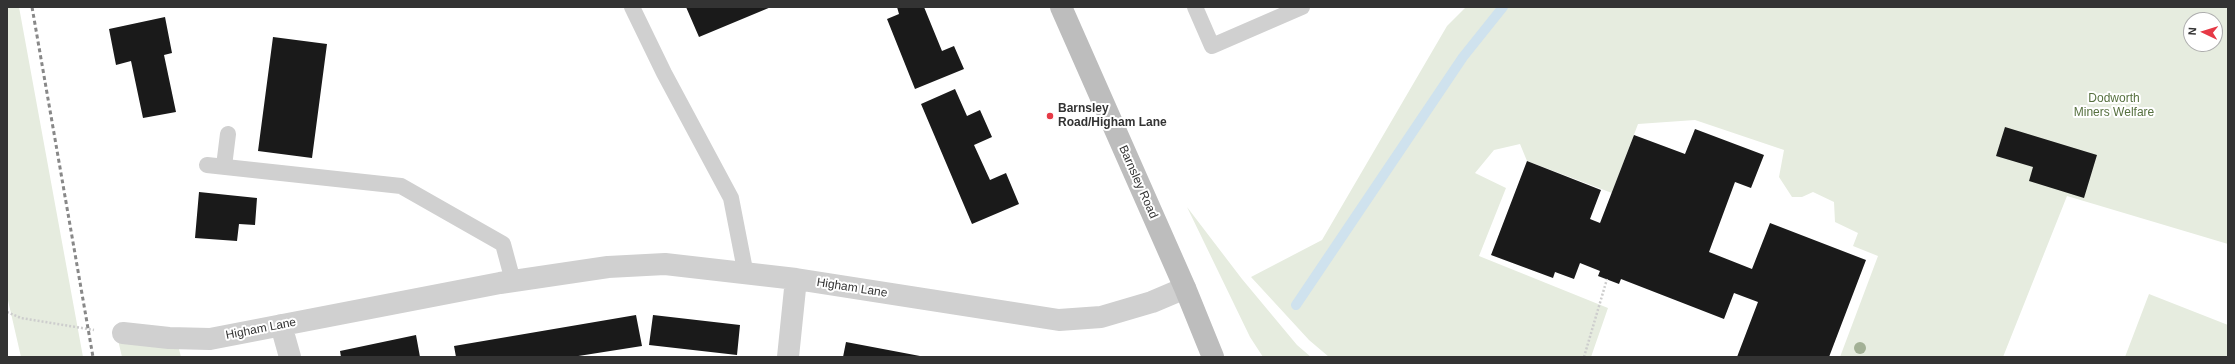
<!DOCTYPE html>
<html>
<head>
<meta charset="utf-8">
<style>
  body { margin:0 }
  #map { position:relative; width:2235px; height:364px; overflow:hidden; background:#fff; font-family:Helvetica,sans-serif }
  canvas { display:block }
  .frame { position:absolute; inset:0; border:8px solid #333; pointer-events:none }
  .north { position:absolute; left:2183px; top:12px; width:40px; height:40px; box-sizing:border-box; background:#fff; border:1px solid #adadad; border-radius:50%; rotate:274deg; font-size:11px; font-weight:700; line-height:16px; text-align:center; color:#333 }
  .north::after { content:''; display:block; margin:auto; width:14px; height:18px; background:#e63946; clip-path:polygon(50% 0,100% 100%,50% 72%,0 100%) }
</style>
</head>
<body>
<div id="map">
<canvas width="2235" height="364"></canvas>
<div class="frame"></div>
<div class="north">N</div>
</div>
<script>
const g = document.querySelector('canvas').getContext('2d');
g.lineJoin = 'round';
function fill(path, color) {
  g.fillStyle = color;
  g.fill(path, 'evenodd');
}
function toPath(rows) {
  const path = new Path2D();
  for (const r of rows) {
    path.moveTo(r[0], r[1]);
    for (let i = 2; i < r.length; i += 2) path.lineTo(r[i], r[i + 1]);
  }
  return path;
}
function strokePath(path, color, width, dash) {
  g.strokeStyle = color;
  g.lineWidth = width;
  g.lineCap = dash ? 'butt' : 'round';
  g.setLineDash(dash || []);
  g.stroke(path);
}
function drawText(font, color, halo, rows, align = 'center') {
  g.font = font + ' Helvetica,sans-serif';
  g.lineWidth = 4;
  g.setLineDash([]);
  g.textBaseline = 'middle';
  g.strokeStyle = halo;
  g.fillStyle = color;
  for (const [text, x, y, turn = 0] of rows) {
    g.save();
    g.translate(x, y);
    g.rotate((+turn || 0) * Math.PI / 180);
    g.textAlign = isNaN(turn) ? turn : align;
    if (halo) g.strokeText(text, 0, 0);
    g.fillText(text, 0, 0);
    g.restore();
  }
}
const green = toPath([
  [7,7,19,7,83,357,21,357,7,296],
  [1466,7,2228,7,2228,244,2067,196,2003,357,1840,357,1878,256,1853,246,1858,233,1835,222,1834,202,1813,192,1802,197,1792,197,1779,177,1784,150,1695,120,1638,124,1612,193,1527,161,1520,144,1494,150,1475,173,1506,188,1479,256,1608,308,1591,357,1329,357,1309,340,1251,277,1322,240,1447,26],
  [2191,20,2215,20,2215,44,2191,44],
  [1187,207,1242,279,1297,345,1311,357,1263,357,1250,337],
  [2149,294,2228,325,2228,357,2125,357],
  [118,340,179,349,181,357,122,357]
]);
const stream = toPath([
  [1296,305,1463,57,1503,7]
]);
const building = toPath([
  [686,7,771,7,699,37],
  [897,7,924,7,942,51,954,46,964,69,915,89,887,19,899,14],
  [165,17,172,53,164,55,176,112,143,118,131,61,116,65,109,29],
  [273,37,327,44,312,158,258,151],
  [955,89,967,116,980,110,992,137,974,145,990,180,1006,173,1019,204,972,224,921,104],
  [2005,127,2097,155,2084,198,2029,181,2033,167,1996,156],
  [1695,129,1764,155,1751,188,1735,182,1709,252,1752,269,1770,223,1866,260,1829,357,1737,357,1758,302,1734,293,1724,319,1621,279,1619,284,1598,276,1600,271,1580,263,1574,279,1555,272,1553,278,1491,255,1527,161,1601,190,1590,219,1600,223,1634,135,1685,154],
  [199,192,257,198,255,225,239,224,237,241,195,238],
  [636,315,642,346,572,357,456,357,454,346],
  [653,315,740,325,737,355,649,345],
  [416,335,420,357,341,357,340,351],
  [846,342,920,356,920,357,843,357]
]);
const path = toPath([
  [7,312,21,318,94,330],
  [1584,357,1607,279]
]);
const service = toPath([
  [632,7,664,73,731,198,746,275],
  [1195,7,1212,46,1302,7],
  [207,165,401,186,503,244,513,281],
  [224,166,228,134]
]);
const minor = toPath([
  [281,325,290,357],
  [123,333,169,338,210,339,500,283,608,267,665,264,796,279,1059,320,1101,317,1152,302,1185,288],
  [788,357,796,279]
]);
const secondary = toPath([
  [1061,7,1185,288,1213,357]
]);
const rail = toPath([
  [32,7,93,357]
]);
const trees = [
  [1860,348]
];
const markers = [
  [1050,116,4,"#e63946"]
];
const parkNames = [
  ["Dodworth",2114,99],
  ["Miners Welfare",2114,113]
];
const poiNames = [
  ["Barnsley",1058,109],
  ["Road/Higham Lane",1058,123]
];
const streetNames = [
  ["Barnsley Road",1138,182,66],
  ["Higham Lane",852,288,9],
  ["Higham Lane",261,329,-11]
];
fill(green, '#e6ecdf');
strokePath(stream, '#cfe2ee', 10);
fill(building, '#1a1a1a');
strokePath(path, '#cdcdcd', 2.5, [2, 2]);
strokePath(service, '#d0d0d0', 16);
strokePath(minor, '#d0d0d0', 22);
strokePath(secondary, '#bdbdbd', 22);
strokePath(rail, '#888', 3, [4, 3]);
g.fillStyle = '#a2b095';
for (const [x, y] of trees) {
  g.beginPath();
  g.arc(x, y, 6, 0, 2 * Math.PI);
  g.fill();
}
for (const [x, y, r, color] of markers) {
  const dot = new Path2D();
  dot.arc(x, y, r, 0, 2 * Math.PI);
  g.fillStyle = color;
  g.fill(dot);
  strokePath(dot, '#fff', 1.5);
}
drawText('12px', '#56703f', '#fff', parkNames);
drawText('bold 12px', '#333', '#fff', poiNames, 'left');
drawText('12px', '#333', '#fff', streetNames);
</script>
</body>
</html>
